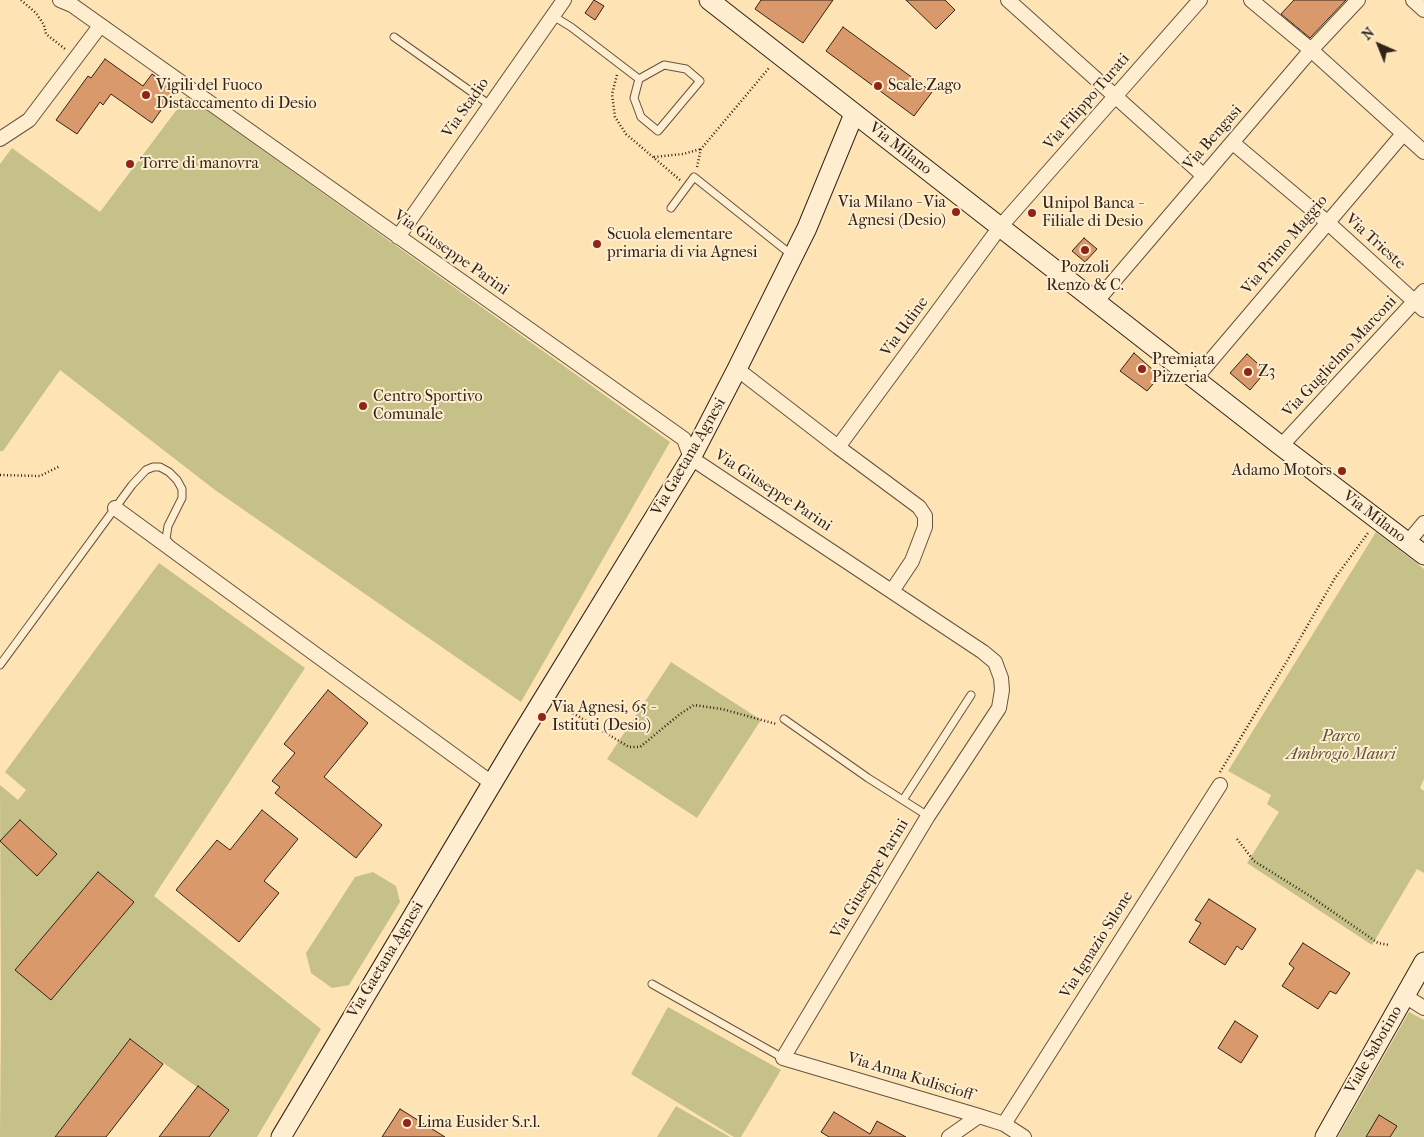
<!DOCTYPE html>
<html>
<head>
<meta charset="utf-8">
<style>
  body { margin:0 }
  #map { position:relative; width:1424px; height:1137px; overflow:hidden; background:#fee3b4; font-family:"IM FELL French Canon",serif }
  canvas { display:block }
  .north { position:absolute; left:1354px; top:20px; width:50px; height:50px; -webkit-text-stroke:4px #feedce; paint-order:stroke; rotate:316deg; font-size:14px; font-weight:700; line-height:20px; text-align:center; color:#31231a }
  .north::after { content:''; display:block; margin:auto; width:18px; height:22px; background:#31231a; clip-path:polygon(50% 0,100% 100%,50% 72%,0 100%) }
</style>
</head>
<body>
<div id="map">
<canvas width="1424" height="1137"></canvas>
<div class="north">N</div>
</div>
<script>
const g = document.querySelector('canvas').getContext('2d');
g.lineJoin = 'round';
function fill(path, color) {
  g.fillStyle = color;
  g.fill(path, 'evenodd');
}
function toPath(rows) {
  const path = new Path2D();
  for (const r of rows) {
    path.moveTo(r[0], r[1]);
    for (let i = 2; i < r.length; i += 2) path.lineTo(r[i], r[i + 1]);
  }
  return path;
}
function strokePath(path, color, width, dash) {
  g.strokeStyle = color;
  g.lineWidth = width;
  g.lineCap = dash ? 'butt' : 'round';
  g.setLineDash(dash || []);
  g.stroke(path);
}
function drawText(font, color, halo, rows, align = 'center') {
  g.font = font + ' "IM FELL French Canon",serif';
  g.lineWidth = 4;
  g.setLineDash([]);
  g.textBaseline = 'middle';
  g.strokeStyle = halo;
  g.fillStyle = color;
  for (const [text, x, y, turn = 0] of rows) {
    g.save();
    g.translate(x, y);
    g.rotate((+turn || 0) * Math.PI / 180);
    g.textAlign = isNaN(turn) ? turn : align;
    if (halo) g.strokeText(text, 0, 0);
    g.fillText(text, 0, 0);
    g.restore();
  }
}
const green = toPath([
  [187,96,670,442,521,702,215,490,60,370,3,451,0,451,0,164,12,148,100,212],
  [1376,532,1424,569,1424,779,1420,788,1424,791,1424,873,1417,869,1372,945,1247,863,1279,812,1267,804,1271,795,1228,771],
  [159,563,305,668,154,896,321,1029,257,1137,209,1137,229,1110,130,1039,55,1137,0,1137,1,1014,0,785,18,800,26,790,5,772],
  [671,662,761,720,697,818,607,759],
  [373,872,396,886,400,902,349,985,332,988,311,973,306,953,355,877],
  [668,1007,781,1070,741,1137,734,1137,631,1074],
  [1409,1012,1424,1020,1424,1137,1338,1137],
  [676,1106,730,1137,657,1137]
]);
const building = toPath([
  [594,0,604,6,595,20,585,13,594,0],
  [761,0,833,0,803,43,755,9,761,0],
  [906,0,945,0,955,10,936,29,906,0],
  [1294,0,1346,0,1310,38,1281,14,1294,0],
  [843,27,932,92,914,116,826,51,843,27],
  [105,59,143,86,152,74,175,90,152,123,111,94,103,105,100,102,77,134,56,120,88,76,91,78,105,59],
  [1084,238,1097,249,1085,262,1072,251,1084,238],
  [1134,353,1160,376,1147,391,1120,371,1134,353],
  [1247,354,1266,371,1250,390,1230,373,1247,354],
  [328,690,368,723,324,777,382,825,356,858,275,793,280,787,272,781,295,753,284,744,328,690],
  [262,810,298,839,264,881,279,893,239,942,176,890,217,840,230,850,262,810],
  [20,820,57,854,37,876,0,841,20,820],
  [98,872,134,902,51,1000,15,970,98,872],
  [1209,899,1256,929,1242,950,1237,946,1225,965,1189,942,1201,923,1195,920,1209,899],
  [1303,943,1350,973,1336,994,1330,991,1318,1009,1282,986,1294,968,1289,964,1303,943],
  [1235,1021,1258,1036,1241,1063,1218,1048,1235,1021],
  [130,1039,163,1064,106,1137,55,1137,130,1039],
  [198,1086,229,1110,209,1137,159,1137,198,1086],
  [400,1109,445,1137,382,1137,400,1109],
  [834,1112,870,1134,877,1121,906,1137,829,1137,821,1132,834,1112],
  [1379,1115,1397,1126,1390,1137,1366,1137,1379,1115]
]);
const path = toPath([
  [21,0,36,13,44,25,46,34,65,49],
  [617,75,612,94,615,117,626,134,680,180],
  [654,157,683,154,701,149],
  [697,167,701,149,769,68],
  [0,475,40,476,60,466],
  [558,704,629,747,640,747,680,714,694,705,722,709,776,724],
  [1220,772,1287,661,1335,578,1368,533],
  [1237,839,1254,861,1310,896,1378,943,1389,945]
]);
const lane = toPath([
  [553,16,571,27,639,79,634,98,641,117,658,131,700,81,686,69,664,65,639,79],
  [394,37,490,105],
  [671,208,694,177,793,256],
  [0,665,132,485,146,470,153,467,160,467,169,472,177,480,182,489,182,498,168,526,166,539,171,545],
  [784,719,868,778,928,816],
  [903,800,971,695],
  [652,984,783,1058]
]);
const street = toPath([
  [60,0,72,5,684,439,691,458,983,652,995,662,1001,678,1002,690,999,708,928,816,783,1058,979,1116,1004,1124,1024,1137],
  [1008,0,1204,176],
  [1251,0,1311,50,1424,152],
  [1413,0,1424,10],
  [0,139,29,120,100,26],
  [1233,143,1327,222,1424,310],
  [398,237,564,0],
  [1096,302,1311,50,1358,0],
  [737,369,838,447,1000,227,1200,0],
  [1195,379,1403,134],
  [1281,446,1424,291],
  [838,447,919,507,925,516,925,527,912,561,892,591],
  [115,508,493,784],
  [1408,542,1424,523],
  [1405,996,1424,1008],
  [1004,1124,1220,785],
  [949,1137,979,1116]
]);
const secondary = toPath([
  [709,0,1281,446,1424,555],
  [281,1137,515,745,691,458,737,369,807,228,854,114],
  [1325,1137,1424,962]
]);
const markers = [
  [878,86,5,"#8f2418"],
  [146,95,5,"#8f2418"],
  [130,164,5,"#8f2418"],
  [956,212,5,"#8f2418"],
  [1032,213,5,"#8f2418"],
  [597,244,5,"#8f2418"],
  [1085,250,5,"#8f2418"],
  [1142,369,5,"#8f2418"],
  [1248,372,5,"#8f2418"],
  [363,406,5,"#8f2418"],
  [1342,471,5,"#8f2418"],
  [542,717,5,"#8f2418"],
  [407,1123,5,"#8f2418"]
];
const poiNames = [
  ["Vigili del Fuoco",156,86],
  ["Distaccamento di Desio",156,104],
  ["Scale Zago",888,86],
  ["Torre di manovra",140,164],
  ["Via Milano - Via",946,203,"right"],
  ["Agnesi (Desio)",946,221,"right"],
  ["Unipol Banca -",1042,204],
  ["Filiale di Desio",1042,222],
  ["Scuola elementare",607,235],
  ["primaria di via Agnesi",607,253],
  ["Pozzoli",1085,268,"center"],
  ["Renzo & C.",1085,286,"center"],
  ["Premiata",1152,360],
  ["Pizzeria",1152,378],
  ["Z3",1258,372],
  ["Centro Sportivo",373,397],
  ["Comunale",373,415],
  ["Adamo Motors",1332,471,"right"],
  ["Via Agnesi, 65 -",552,708],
  ["Istituti (Desio)",552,726],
  ["Lima Eusider S.r.l.",417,1123]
];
const streetNames = [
  ["Via Filippo Turati",1087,102,-49],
  ["Via Stadio",466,108,-55],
  ["Via Bengasi",1213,138,-49],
  ["Via Milano",900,149,38],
  ["Via Trieste",1375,242,42],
  ["Via Primo Maggio",1285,245,-50],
  ["Via Giuseppe Parini",451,253,35],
  ["Via Udine",905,327,-54],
  ["Via Guglielmo Marconi",1340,357,-47],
  ["Via Gaetana Agnesi",689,457,-60],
  ["Via Giuseppe Parini",773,491,33],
  ["Via Milano",1374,517,37],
  ["Via Giuseppe Parini",870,879,-59],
  ["Via Ignazio Silone",1097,945,-58],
  ["Via Gaetana Agnesi",386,960,-59],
  ["Viale Sabotino",1374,1050,-60],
  ["Via Anna Kuliscioff",910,1077,17]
];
const parkNames = [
  ["Parco",1341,737],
  ["Ambrogio Mauri",1341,755]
];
fill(green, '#c6c189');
fill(building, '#d9996a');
strokePath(building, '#31231a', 1);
strokePath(lane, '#645340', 9);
strokePath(street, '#645340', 16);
strokePath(secondary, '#31231a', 21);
strokePath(path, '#31231a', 2.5, [1, 2.5]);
strokePath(lane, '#feedce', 7);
strokePath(street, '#feedce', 14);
strokePath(secondary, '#feedce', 19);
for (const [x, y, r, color] of markers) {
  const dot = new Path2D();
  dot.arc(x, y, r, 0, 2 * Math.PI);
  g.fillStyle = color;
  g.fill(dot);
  strokePath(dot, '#feedce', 2);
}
drawText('16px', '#31231a', '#feedce', poiNames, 'left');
drawText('16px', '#31231a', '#feedce', streetNames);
drawText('italic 16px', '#5e523b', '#feedce', parkNames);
</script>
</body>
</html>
